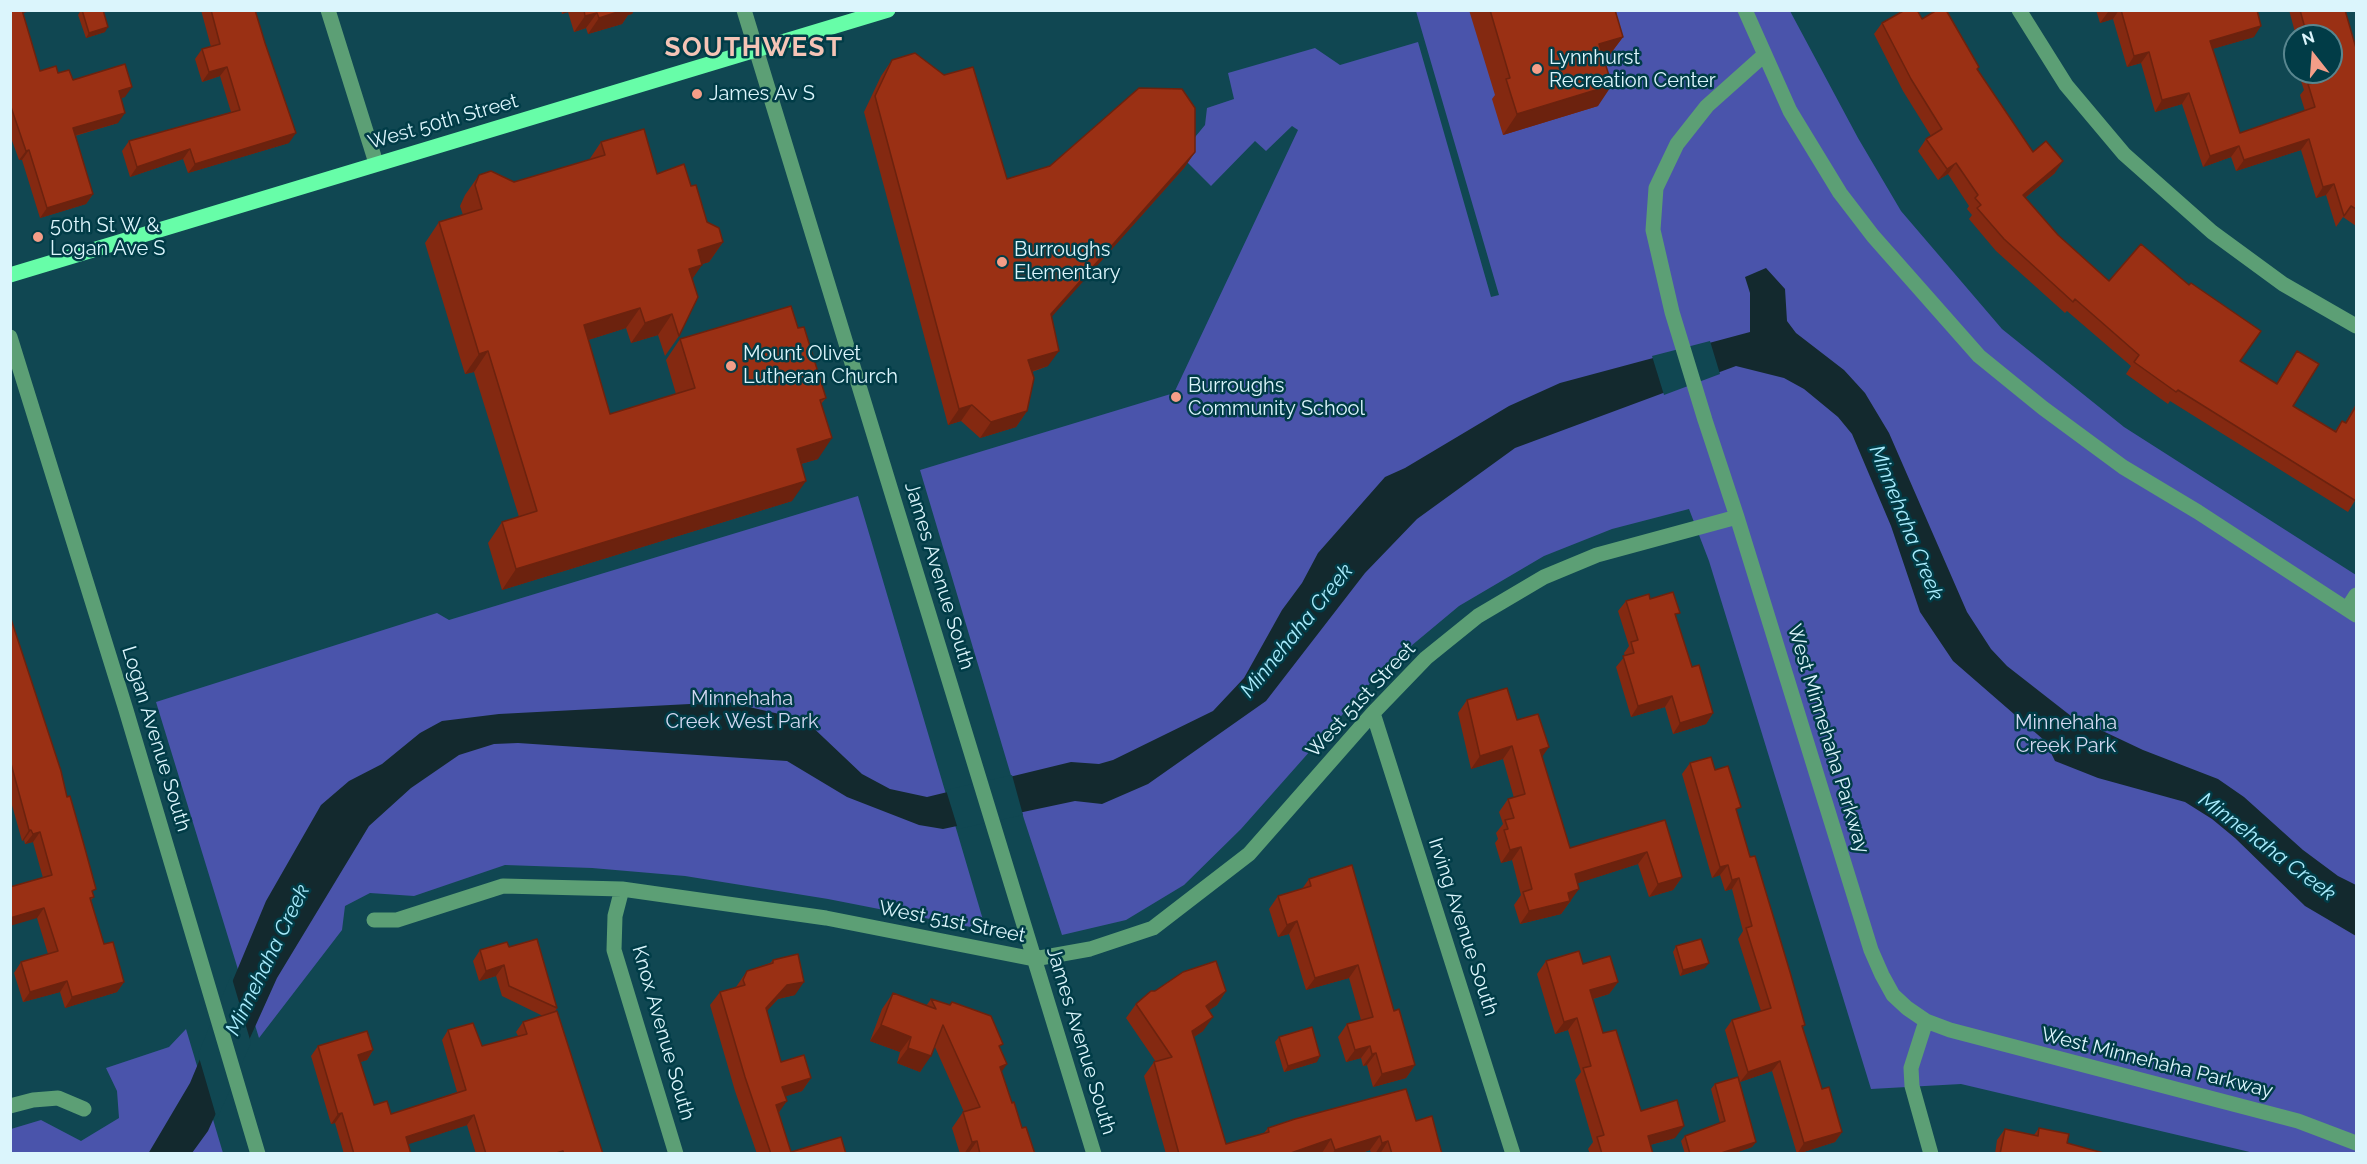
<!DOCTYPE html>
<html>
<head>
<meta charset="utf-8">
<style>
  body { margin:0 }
  #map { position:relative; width:2367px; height:1164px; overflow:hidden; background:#104752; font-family:Raleway,sans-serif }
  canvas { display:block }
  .frame { position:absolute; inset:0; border:12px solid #dbf5fc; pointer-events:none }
  .north { position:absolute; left:2283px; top:24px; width:60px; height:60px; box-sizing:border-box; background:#013c47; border:2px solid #58868f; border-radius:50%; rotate:343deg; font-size:16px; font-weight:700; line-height:24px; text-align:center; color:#dbf5fc }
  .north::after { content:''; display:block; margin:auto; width:21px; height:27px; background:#f49e88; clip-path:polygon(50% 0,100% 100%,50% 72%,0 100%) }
</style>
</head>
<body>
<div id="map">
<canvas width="2367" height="1164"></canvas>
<div class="frame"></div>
<div class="north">N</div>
</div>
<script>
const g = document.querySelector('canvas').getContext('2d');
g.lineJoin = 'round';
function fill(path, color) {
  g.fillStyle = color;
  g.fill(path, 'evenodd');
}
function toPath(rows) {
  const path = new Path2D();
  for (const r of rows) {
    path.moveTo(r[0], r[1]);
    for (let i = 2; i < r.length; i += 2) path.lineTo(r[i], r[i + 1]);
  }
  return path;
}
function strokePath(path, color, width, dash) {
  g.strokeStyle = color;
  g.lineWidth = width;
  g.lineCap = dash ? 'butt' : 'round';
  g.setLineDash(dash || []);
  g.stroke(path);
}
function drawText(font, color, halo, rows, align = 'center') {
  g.font = font + ' Raleway,sans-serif';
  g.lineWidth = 5;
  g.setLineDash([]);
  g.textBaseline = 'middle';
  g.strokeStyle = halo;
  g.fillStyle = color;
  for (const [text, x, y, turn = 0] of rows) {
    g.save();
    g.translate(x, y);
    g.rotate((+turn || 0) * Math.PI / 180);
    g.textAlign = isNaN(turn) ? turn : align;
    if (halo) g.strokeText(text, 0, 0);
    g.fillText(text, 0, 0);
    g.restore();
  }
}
const green = toPath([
  [1416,11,1790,11,1858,138,1901,211,2002,329,2124,427,2356,575,2356,1153,2254,1153,1961,1084,1871,1089,1709,561,1689,509,1612,529,1544,556,1459,606,1381,671,1241,829,1184,885,1126,920,1062,935,1024,819,920,470,1174,393,1298,130,1292,126,1266,151,1255,141,1211,186,1186,161,1191,142,1205,125,1207,108,1234,99,1228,73,1315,48,1340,65,1418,42,1491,297,1499,295],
  [858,496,986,930,828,899,685,876,592,868,505,865,414,896,370,893,345,906,342,930,259,1038,156,702,437,613,449,620],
  [186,1029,223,1153,11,1154,11,1129,41,1120,81,1141,119,1118,117,1091,106,1068,169,1047]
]);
const water = toPath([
  [1766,268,1785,289,1787,321,1796,333,1844,370,1865,393,1889,433,1967,612,1991,649,2007,666,2071,716,2143,750,2218,779,2244,797,2303,850,2338,876,2356,885,2356,936,2305,906,2235,838,2212,819,2185,802,2098,778,2055,761,2045,741,1953,661,1920,612,1891,526,1852,434,1838,417,1804,389,1784,378,1736,366,1515,448,1417,519,1365,573,1266,701,1148,784,1102,804,1075,801,943,829,919,825,847,797,787,761,518,743,494,744,459,755,411,788,369,826,277,978,208,1131,192,1153,148,1154,190,1083,266,901,321,805,349,781,382,764,420,733,442,721,499,714,728,702,805,720,862,774,890,789,927,797,1071,762,1099,764,1113,760,1213,711,1244,678,1282,610,1302,583,1318,553,1385,477,1405,468,1509,406,1560,383,1750,332,1750,293,1745,277]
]);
const pier = toPath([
  [1710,341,1720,374,1664,395,1652,356],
  [1012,775,1023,815,958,829,946,790],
  [231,975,251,1043,217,1119,198,1054]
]);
const minor = toPath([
  [328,10,376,163],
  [744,10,1094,1154],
  [1745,10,1790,111,1840,193,1873,236,1979,356,2043,408,2123,467,2198,512,2356,615],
  [2019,10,2066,85,2124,154,2212,232,2283,284,2356,326],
  [1763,56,1707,106,1677,144,1656,188,1653,230,1672,312,1705,420,1737,517,1871,950,1882,975,1893,995,1907,1008,1926,1021,1950,1030,2298,1121,2356,1143],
  [10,337,126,710,258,1154],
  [2347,609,2356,595],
  [1373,713,1513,1154],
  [622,889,615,916,614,950,676,1154],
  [374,920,397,920,503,886,622,889,826,918,1034,959,1090,949,1153,928,1249,854,1373,713,1426,658,1478,616,1544,577,1597,555,1737,517],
  [1926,1021,1911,1068,1912,1086,1931,1154],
  [10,1106,33,1100,58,1098,84,1109]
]);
const major = toPath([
  [10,275,888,10]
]);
const wall = toPath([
  [10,10,23,14,40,71,58,73,73,80,125,97,121,98,118,123,75,136,93,194,86,204,40,218,22,160,19,160,10,135],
  [81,10,103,10,105,32,86,38,78,15],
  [201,10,255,10,289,143,188,173,183,159,130,177,122,151,129,141,231,112,220,76,202,82,195,59,202,49,211,47],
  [561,10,634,10,632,14,628,15,622,24,588,34,586,28,574,32,568,12,562,14],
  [1469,10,1615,10,1623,37,1608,57,1604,59,1598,106,1503,135,1492,99,1495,95],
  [2096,10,2257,10,2254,37,2212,49,2240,133,2305,111,2300,95,2304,90,2298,72,2331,72,2331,36,2296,36,2289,10,2345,10,2356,48,2356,226,2343,217,2336,227,2326,195,2316,198,2301,150,2236,171,2231,157,2203,167,2182,104,2155,112,2141,63,2127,67,2113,19,2100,23],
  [1922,19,1977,70,2033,152,2055,173,2025,198,2058,235,2109,281,2276,384,2297,351,2293,406,2335,431,2342,421,2345,423,2356,404,2356,499,2348,512,2170,401,2168,404,2126,374,2131,366,2067,311,2065,313,1996,251,1969,219,1972,215,1967,209,1969,206,1948,174,1938,180,1918,151,1926,139,1931,136,1903,91,1874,34,1882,23],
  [2295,38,2295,61,2290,45],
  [892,60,1007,179,1195,152,1184,168,1051,317,1048,366,1032,372,1027,411,1016,427,980,438,961,421,948,425,864,112,881,76],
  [601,142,657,174,691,186,707,222,723,242,709,262,702,264,692,279,679,336,665,356,658,335,631,343,626,328,588,340,610,414,676,394,666,360,680,339,798,328,826,398,821,404,818,459,801,464,792,501,502,590,488,543,502,522,519,517,474,372,465,374,425,243,439,222,463,215,460,206,465,195,479,175,514,182,589,160],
  [1650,599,1676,617,1692,667,1713,713,1706,724,1673,734,1665,707,1631,717,1616,667,1625,656,1624,653,1629,646,1618,611,1626,601],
  [10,616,67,797,94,897,91,900,104,944,124,982,117,992,65,1008,60,992,23,1002,14,973,21,962,48,954,37,918,43,878,33,842,25,844,24,840,22,841,10,798],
  [1467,700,1517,720,1542,756,1570,848,1665,820,1682,877,1673,890,1649,897,1638,864,1578,883,1570,902,1569,903,1561,914,1520,924,1514,905,1521,895,1512,860,1501,863,1495,843,1498,839,1496,833,1503,824,1499,812,1508,799,1514,798,1503,759,1471,769,1458,713],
  [1690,763,1715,770,1737,812,1750,857,1805,1025,1802,1028,1822,1089,1842,1132,1835,1142,1797,1154,1772,1071,1740,1082,1725,1030,1732,1020,1761,1011,1738,939,1743,931,1732,889,1725,891,1720,875,1712,878,1682,774],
  [1309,879,1394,1011,1415,1065,1406,1078,1373,1087,1367,1065,1363,1066,1361,1058,1346,1062,1338,1037,1347,1024,1361,1020,1349,978,1306,990,1289,934,1278,937,1269,909,1278,896,1302,889],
  [1676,946,1705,968,1680,976,1673,952],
  [509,947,557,1008,555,1012,603,1154,476,1154,467,1125,408,1144,411,1154,344,1154,335,1123,331,1124,311,1056,318,1046,373,1050,367,1060,360,1062,374,1105,391,1114,457,1092,442,1040,448,1030,482,1046,518,1036,516,1032,523,1022,543,1016,502,996,496,976,479,981,473,961,480,950],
  [773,960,795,995,778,999,767,1010,781,1062,811,1078,802,1091,785,1096,779,1113,791,1152,846,1154,757,1154,735,1091,710,1005,720,992,736,987,747,971,770,963],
  [1546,961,1583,964,1618,982,1609,994,1593,999,1603,1033,1641,1111,1675,1138,1650,1145,1653,1154,1590,1154,1588,1149,1593,1142,1575,1080,1581,1072,1568,1030,1555,1034,1537,974],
  [1155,991,1226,991,1217,1005,1209,1010,1203,1031,1194,1037,1226,1144,1264,1133,1268,1128,1416,1121,1442,1154,1371,1154,1370,1150,1358,1154,1166,1154,1144,1076,1154,1062,1156,1062,1126,1018,1136,1004],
  [893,993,926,1006,931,999,949,1005,952,1002,1000,1049,1007,1064,1001,1071,1012,1103,1022,1128,1035,1154,960,1154,952,1128,963,1112,964,1112,935,1047,920,1072,897,1063,900,1052,870,1041,882,1009],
  [1279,1037,1317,1062,1284,1072,1275,1042],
  [1715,1084,1756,1142,1752,1147,1732,1154,1685,1154,1681,1141,1685,1136,1720,1123,1711,1089],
  [2039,1128,2067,1143,2107,1154,1995,1154,1997,1140,2005,1129,2034,1135]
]);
const shadedWall = toPath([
  [18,10,33,10,14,16],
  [565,10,570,10,568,12,562,14],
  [624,10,634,10,632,14,628,15,622,24,588,34,599,18],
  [2113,10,2119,10,2113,19,2100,23,2108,12],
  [597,13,586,28,574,32,585,16],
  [2261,26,2254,37,2202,52,2210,41],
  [108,27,105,32,86,38,89,33],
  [1623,37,1608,57,1585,64,1599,44],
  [2149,52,2141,63,2127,67,2134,56],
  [227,67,220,76,202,82,209,72],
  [1612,85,1598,106,1503,135,1517,114],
  [132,87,125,97,112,101,119,91],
  [2189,93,2182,104,2155,112,2162,100],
  [125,113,118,123,66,138,73,128],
  [296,133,289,143,188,173,195,164],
  [2309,139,2301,150,2236,171,2244,160],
  [2239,146,2231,157,2203,167,2210,156],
  [190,149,183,159,130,177,137,167],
  [29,150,22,160,19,160,26,151],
  [1195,152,1184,168,1040,330,1051,314],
  [2063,161,2055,173,2015,206,2023,195],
  [1956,163,1948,174,1938,180,1947,169],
  [2334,184,2326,195,2316,198,2323,187],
  [93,194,86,204,40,218,47,208],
  [723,242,709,262,683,270,698,250],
  [702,265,688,285,689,269],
  [640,308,626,328,569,346,584,325],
  [672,314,658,335,631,343,645,323],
  [488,351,474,372,465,374,479,354],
  [1059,351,1048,366,1017,376,1028,360],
  [972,405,961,421,948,425,959,409],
  [1027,411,1016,427,980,438,991,422],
  [832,438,818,459,783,469,797,449],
  [806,481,792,501,502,590,516,569],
  [1672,696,1665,707,1631,717,1638,706],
  [1713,713,1706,724,1673,734,1680,723],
  [1512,746,1503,759,1471,769,1480,756],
  [1549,747,1540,760,1540,750],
  [29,830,31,830,24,840,22,841],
  [40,832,33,842,25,844,33,834],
  [1521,847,1512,860,1501,863,1510,850],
  [1647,852,1638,864,1566,887,1575,874],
  [1728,865,1720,875,1712,878,1720,867],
  [1682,877,1673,890,1649,897,1658,884],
  [1739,878,1732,889,1725,891,1732,880],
  [1579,889,1561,914,1520,924,1529,911,1568,893],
  [44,908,37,918,10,926,10,918],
  [1297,921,1289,934,1278,937,1287,925],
  [1709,963,1705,968,1680,976,1683,970],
  [504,965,496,976,479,981,486,971],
  [1358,965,1349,978,1306,990,1315,978],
  [67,981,60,992,23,1002,30,992],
  [124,982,117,992,65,1008,72,997],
  [804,982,795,995,778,999,757,1022,766,1008,787,985],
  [1618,982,1609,994,1582,1002,1590,990],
  [1226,991,1217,1005,1196,1019,1206,1006],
  [1213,1017,1203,1031,1182,1045,1192,1031],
  [1577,1018,1568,1030,1555,1034,1564,1022],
  [881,1025,911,1037,900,1052,870,1041],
  [1370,1046,1361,1058,1346,1062,1355,1050],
  [908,1048,931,1056,920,1072,897,1063],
  [373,1050,367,1060,351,1065,358,1055],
  [1376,1053,1367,1065,1363,1066,1372,1054],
  [1320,1056,1317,1062,1284,1072,1288,1066],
  [1780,1061,1772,1071,1740,1082,1748,1072],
  [1007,1064,996,1080,1000,1067],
  [1415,1065,1406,1078,1373,1087,1382,1074],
  [811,1078,802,1091,772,1101,782,1087],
  [787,1101,777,1115,776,1105],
  [342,1113,335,1123,331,1124,338,1114],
  [474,1115,467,1125,400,1147,406,1137],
  [1684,1126,1675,1138,1639,1148,1648,1136],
  [1842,1132,1835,1142,1797,1154,1804,1143],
  [1380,1136,1370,1150,1358,1154,1332,1154,1335,1150],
  [1331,1139,1322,1153,1319,1154,1288,1154],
  [977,1141,968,1154,964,1154,972,1142],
  [1388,1141,1380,1154,1375,1154,1382,1143],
  [1756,1142,1752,1147,1732,1154,1718,1154]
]);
const building = toPath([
  [10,10,22,10,40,71,56,66,58,73,69,70,73,80,125,64,132,87,119,91,125,113,73,128,93,194,47,208,29,150,26,151,10,104,10,10],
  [82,10,103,10,108,27,89,33,82,10],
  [211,10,255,10,265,43,296,133,195,164,190,149,137,167,129,141,240,110,227,67,209,72,202,49,220,44,211,10],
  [584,10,624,10,599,18,597,13,585,16,584,10],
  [1490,10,1615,10,1623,37,1599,44,1612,85,1517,114,1506,79,1510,78,1490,10],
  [1905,10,1917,10,1922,19,1937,10,1946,10,1979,67,1977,69,2033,152,2046,141,2063,161,2023,195,2058,235,2109,281,2141,244,2189,285,2191,283,2261,331,2240,361,2277,384,2297,351,2319,364,2293,406,2336,432,2342,421,2346,423,2356,406,2356,501,2178,390,2176,392,2134,362,2139,355,2075,299,2073,302,2004,239,1977,208,1981,205,1975,198,1978,195,1956,163,1947,169,1926,139,1942,129,1911,79,1882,23,1905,10],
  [2121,10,2257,10,2261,26,2210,41,2240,133,2315,107,2308,84,2313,83,2309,72,2331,72,2331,36,2299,36,2298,34,2306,32,2300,10,2345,10,2356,48,2356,209,2351,206,2344,216,2334,184,2323,187,2309,139,2244,160,2239,146,2210,156,2189,93,2162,100,2149,52,2134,56,2121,10],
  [915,53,944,75,973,67,1007,179,1050,166,1139,88,1182,89,1195,108,1195,152,1051,314,1059,351,1028,360,1034,378,1027,411,991,422,972,405,959,409,875,96,892,60,915,53],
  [644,129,657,174,684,164,691,186,696,185,707,222,719,228,723,242,698,250,702,265,689,269,698,297,679,336,672,314,645,323,640,308,584,325,610,414,695,388,680,339,791,306,798,328,804,327,826,398,820,400,832,438,797,449,806,481,516,569,502,522,537,511,488,351,479,354,439,222,482,209,475,185,479,175,491,171,514,182,605,155,601,142,644,129],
  [1673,592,1680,613,1675,614,1692,667,1699,665,1713,713,1680,723,1672,696,1638,706,1623,656,1634,653,1631,642,1638,640,1626,601,1649,594,1650,599,1673,592],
  [10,616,61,771,67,797,70,796,84,845,96,889,92,891,94,897,90,898,104,944,113,942,124,982,72,997,67,981,30,992,21,962,58,951,44,908,10,918,10,887,52,875,40,832,33,834,31,830,29,830,10,760,10,616],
  [1507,688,1517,720,1538,714,1549,747,1540,750,1570,848,1665,820,1682,877,1658,884,1647,852,1575,874,1579,889,1568,893,1570,901,1529,911,1523,892,1532,889,1521,847,1510,850,1504,830,1508,829,1505,820,1514,818,1508,799,1525,794,1512,746,1480,756,1467,700,1507,688],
  [1711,757,1715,770,1728,766,1741,807,1736,809,1750,857,1755,856,1790,972,1805,1025,1802,1026,1822,1089,1829,1087,1842,1132,1804,1143,1780,1061,1748,1072,1732,1020,1771,1008,1746,928,1752,926,1739,878,1732,880,1728,865,1720,867,1690,763,1711,757],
  [1352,865,1394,1011,1399,1009,1415,1065,1382,1074,1376,1053,1372,1054,1370,1046,1355,1050,1347,1024,1373,1017,1358,965,1315,978,1297,921,1287,925,1278,896,1311,886,1309,879,1352,865],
  [537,939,557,1008,509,986,504,965,486,971,480,950,507,942,509,947,537,939],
  [1701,939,1709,963,1683,970,1676,946,1701,939],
  [1579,951,1583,964,1610,956,1618,982,1590,990,1603,1033,1616,1030,1641,1111,1677,1100,1684,1126,1648,1136,1653,1154,1602,1154,1597,1137,1604,1135,1583,1068,1591,1066,1577,1018,1564,1022,1546,961,1579,951],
  [798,954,804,982,787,985,766,1008,781,1062,804,1055,811,1078,782,1087,787,1101,776,1105,791,1152,841,1137,846,1154,771,1154,745,1077,720,992,745,985,743,980,747,971,773,963,773,960,798,954],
  [1216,961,1226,991,1206,1006,1213,1017,1192,1031,1226,1144,1269,1132,1268,1128,1295,1119,1406,1089,1416,1121,1432,1116,1442,1154,1392,1154,1388,1141,1382,1143,1380,1136,1335,1150,1331,1139,1288,1154,1179,1154,1154,1062,1172,1057,1136,1004,1151,991,1155,991,1183,972,1216,961],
  [893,993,936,1009,931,999,950,1005,952,1002,991,1016,1003,1044,999,1046,1007,1064,1000,1067,1012,1103,1014,1102,1022,1128,1026,1127,1035,1154,980,1154,977,1141,972,1142,963,1112,980,1107,943,1025,931,1056,908,1048,911,1037,881,1025,893,993],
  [557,1011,603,1154,564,1154,563,1151,553,1154,486,1154,474,1115,406,1137,411,1154,354,1154,342,1113,338,1114,318,1046,367,1031,373,1050,358,1055,374,1105,387,1101,391,1114,466,1090,448,1030,473,1023,482,1046,527,1034,523,1022,557,1011],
  [1312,1027,1320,1056,1288,1066,1279,1037,1312,1027],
  [1738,1077,1756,1142,1718,1154,1690,1154,1685,1136,1725,1121,1715,1084,1738,1077],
  [2039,1128,2069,1134,2067,1143,2107,1154,2000,1154,2005,1129,2038,1136,2039,1128]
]);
const markers = [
  [1537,69,6,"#f49e88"],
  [697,94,6,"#f49e88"],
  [38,237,6,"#f49e88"],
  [1002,262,6,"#f49e88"],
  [731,366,6,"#f49e88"],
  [1176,397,6,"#f49e88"]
];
const poiNames = [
  ["Lynnhurst",1549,58],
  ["Recreation Center",1549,81],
  ["James Av S",709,94],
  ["50th St W &",50,226],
  ["Logan Ave S",50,249],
  ["Burroughs",1014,250],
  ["Elementary",1014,273],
  ["Mount Olivet",743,354],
  ["Lutheran Church",743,377],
  ["Burroughs",1188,386],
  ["Community School",1188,409]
];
const streetNames = [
  ["West 50th Street",443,122,-16],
  ["James Avenue South",939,576,73],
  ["West 51st Street",1361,700,-47],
  ["Logan Avenue South",156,739,73],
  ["West Minnehaha Parkway",1828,739,73],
  ["West 51st Street",952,922,11],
  ["Irving Avenue South",1463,927,72],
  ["Knox Avenue South",663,1033,74],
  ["James Avenue South",1081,1041,73],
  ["West Minnehaha Parkway",2157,1063,14]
];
const parkNames = [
  ["Minnehaha",742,699],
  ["Creek West Park",742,722],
  ["Minnehaha",2066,723],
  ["Creek Park",2066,746]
];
const waterNames = [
  ["Minnehaha Creek",1906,523,68],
  ["Minnehaha Creek",1297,631,-51],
  ["Minnehaha Creek",2267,847,37],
  ["Minnehaha Creek",268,960,-64]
];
const districtNames = [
  ["SOUTHWEST",754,48]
];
fill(green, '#4a54ab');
fill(water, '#13292e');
fill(pier, '#104752');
strokePath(minor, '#5c9f75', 15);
strokePath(major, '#67fda8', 15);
fill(wall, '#842911');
fill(shadedWall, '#6c220e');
fill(building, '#9a3014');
strokePath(building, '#6c220e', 1.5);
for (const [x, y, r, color] of markers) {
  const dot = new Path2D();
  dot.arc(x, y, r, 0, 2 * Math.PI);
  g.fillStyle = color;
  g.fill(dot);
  strokePath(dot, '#013c47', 2);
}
drawText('20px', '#dbf5fc', '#013c47', poiNames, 'left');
drawText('20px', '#dbf5fc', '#013c47', streetNames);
drawText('20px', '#d2d8f1', '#013c47', parkNames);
drawText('italic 21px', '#a9ecfd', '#013c47', waterNames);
g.letterSpacing = '1.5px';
drawText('bold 26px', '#f5c4b6', '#013c47', districtNames);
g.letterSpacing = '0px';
</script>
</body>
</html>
